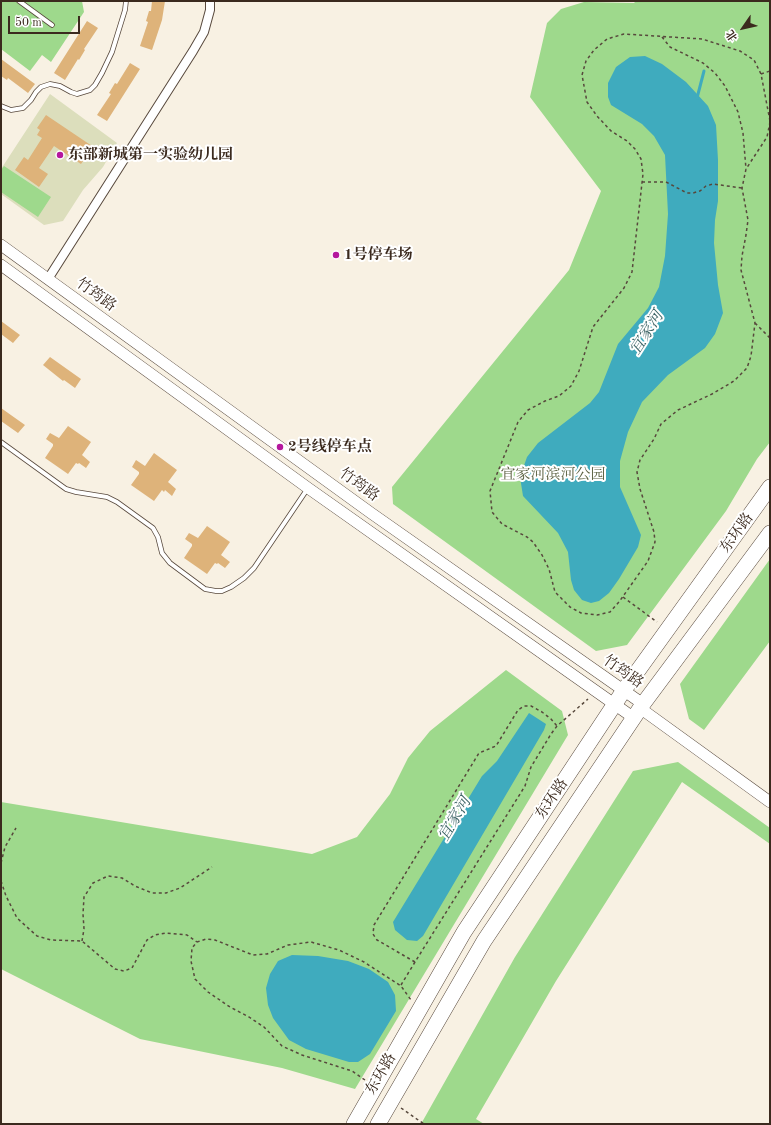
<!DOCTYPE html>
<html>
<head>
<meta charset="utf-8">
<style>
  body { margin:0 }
  #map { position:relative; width:771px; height:1125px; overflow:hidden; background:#f8f1e3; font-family:"Old Standard TT","Noto Serif SC",serif }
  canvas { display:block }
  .frame { position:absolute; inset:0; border:2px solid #3b2a1e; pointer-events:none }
  .north { position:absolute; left:723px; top:8px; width:40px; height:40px; -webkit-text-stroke:3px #fff; paint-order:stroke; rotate:236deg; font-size:11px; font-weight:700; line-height:16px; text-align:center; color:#3b2a1e }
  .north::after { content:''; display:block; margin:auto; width:14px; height:18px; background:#3b2a1e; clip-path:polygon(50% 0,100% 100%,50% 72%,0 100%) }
  .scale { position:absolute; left:8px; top:16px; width:72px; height:18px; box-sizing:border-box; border:2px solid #3b2a1e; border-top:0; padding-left:5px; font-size:12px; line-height:14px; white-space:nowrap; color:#3b2a1e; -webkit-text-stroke:3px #fff; paint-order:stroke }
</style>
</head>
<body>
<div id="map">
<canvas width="771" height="1125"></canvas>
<div class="frame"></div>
<div class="north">北</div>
<div class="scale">50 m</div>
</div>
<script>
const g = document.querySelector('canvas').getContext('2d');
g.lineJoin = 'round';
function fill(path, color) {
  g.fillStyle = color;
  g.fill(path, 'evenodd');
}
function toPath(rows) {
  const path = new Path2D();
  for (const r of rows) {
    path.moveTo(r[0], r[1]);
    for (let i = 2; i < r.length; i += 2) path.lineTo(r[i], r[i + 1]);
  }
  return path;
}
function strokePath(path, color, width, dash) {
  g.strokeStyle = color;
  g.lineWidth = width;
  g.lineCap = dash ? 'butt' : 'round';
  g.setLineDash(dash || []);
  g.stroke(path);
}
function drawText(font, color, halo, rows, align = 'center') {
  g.font = font + ' "Old Standard TT","Noto Serif SC",serif';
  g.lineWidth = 4;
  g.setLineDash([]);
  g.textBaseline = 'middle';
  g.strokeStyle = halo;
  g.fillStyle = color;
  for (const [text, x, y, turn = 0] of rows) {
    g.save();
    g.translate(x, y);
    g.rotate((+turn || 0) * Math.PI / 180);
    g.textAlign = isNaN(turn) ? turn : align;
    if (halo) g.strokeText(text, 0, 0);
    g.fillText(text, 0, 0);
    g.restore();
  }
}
const built = toPath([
  [50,94,117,143,103,167,83,190,63,221,44,225,1,194,1,169]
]);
const green = toPath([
  [1,1,82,1,84,12,51,62,42,55,30,71,1,49],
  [636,1,770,1,770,442,757,459,726,511,627,645,596,651,393,504,392,487,569,270,601,191,530,97,547,23,561,9,584,2,634,3],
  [4,166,51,197,38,217,1,192,1,170],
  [770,559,770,641,704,730,689,719,680,684],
  [506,670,562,711,568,735,355,1089,282,1068,140,1039,1,969,1,802,312,854,357,837,390,794,408,758,430,731],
  [678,762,770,828,770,844,682,782,556,981,476,1119,484,1124,421,1124,515,957,633,771]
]);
const water = toPath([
  [645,56,662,64,686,82,708,106,716,125,718,160,718,201,715,220,714,243,718,285,723,313,715,334,705,348,668,375,642,402,628,432,620,461,620,487,641,535,638,547,619,579,609,593,599,601,591,603,582,600,574,590,571,580,568,552,558,533,523,496,520,477,527,457,538,443,590,403,599,392,618,344,648,308,659,287,665,256,668,214,665,155,654,136,642,124,611,105,608,97,608,83,616,67,630,57],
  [529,713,546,724,544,730,423,936,417,941,407,940,395,930,393,922,482,776,497,761],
  [292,955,318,956,348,961,369,969,388,982,395,995,396,1011,370,1054,358,1062,349,1062,306,1049,289,1040,273,1018,268,1005,266,988,270,974,278,961]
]);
const stream = toPath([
  [697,98,704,71]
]);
const building = toPath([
  [152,1,165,1,162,20,152,50,140,46,148,22,146,21,149,11,151,11],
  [87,21,98,28,84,49,85,50,79,60,78,59,65,80,54,73],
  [1,59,35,84,28,93,8,78,7,80,1,76],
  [130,63,140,69,107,121,97,115,111,94,109,93,115,83,117,84],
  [46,115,95,148,87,160,85,158,81,164,54,146,39,168,48,174,39,187,15,170,24,157,28,160,42,138,37,135,40,130,37,128],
  [1,321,20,335,13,343,1,334],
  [50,357,81,379,75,388,64,380,63,381,43,365],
  [1,408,25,425,18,433,1,421],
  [68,426,91,442,82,455,90,462,86,468,79,463,78,464,76,463,68,474,45,458,53,446,53,444,46,439,50,433,59,438],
  [154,453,177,470,168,482,176,489,172,496,165,490,164,492,162,490,154,501,131,485,139,474,139,472,132,467,136,460,145,466],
  [207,526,230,542,221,555,230,562,225,568,218,563,217,564,215,563,207,574,184,558,192,546,192,544,185,539,189,533,198,538]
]);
const path = toPath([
  [662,37,670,47,703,63,715,73,725,86,738,112,743,133,746,169],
  [761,74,770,71],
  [770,121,761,74,754,60,740,51,702,39,624,34,607,39,594,50,586,61,582,75,587,102,597,116,611,131,627,141,635,149,641,159,643,174,632,272,624,288,593,327,579,371,571,386,559,396,545,401,528,410,518,422,490,491,492,512,502,524,527,537,533,542,542,555,549,569,555,592,570,607,581,613,597,615,610,612,619,602,648,561,655,542,654,532,640,489,637,472,640,460,654,439,661,424,678,410,712,394,734,381,747,368,751,356,755,323,741,270,742,256,746,235,748,220,742,188,746,169,767,137,770,122],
  [642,182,666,182,687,193,693,193,700,191,706,186,713,184,742,188],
  [755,323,770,338],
  [623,597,657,622],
  [1,863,5,847,16,828],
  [1,881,6,896,17,918,37,936,51,940,82,941,115,969,124,971,132,968,147,940,155,935,166,933,187,935,197,942],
  [82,941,84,929,83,914,84,897,93,883,108,876,122,878,135,886,152,893,166,893,180,888,212,867],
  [415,962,377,940,373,934,374,925,479,753,496,746,518,710,524,706,531,706,542,712,551,719,557,726],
  [401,985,415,962,525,786,531,767,551,734,557,726,588,699],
  [365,1080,352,1071,302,1055,282,1046,264,1027,249,1017,230,1007,208,992,195,979,191,961,192,948,197,942,206,939,215,940,253,955,267,954,288,945,311,942,339,950,364,962,401,986,411,1000],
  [401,1108,424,1124]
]);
const lane = toPath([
  [19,1,52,25],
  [1,106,11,110,23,108,31,100,36,92,41,87,50,84,60,86,71,92,77,94,90,90,95,85,102,73,112,52,125,10,126,1],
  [1,442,66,489,76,492,107,497,117,502,153,528,158,537,162,553,170,563,205,589,216,591,222,591,231,587,244,578,254,568,308,488]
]);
const street = toPath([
  [48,279,193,51,204,32,210,10,210,1]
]);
const secondary = toPath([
  [1,245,371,513,643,704],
  [1,265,308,488,634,718],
  [640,708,770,802]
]);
const highway = toPath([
  [354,1124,464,932,624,690,770,487],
  [378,1124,484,941,643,704,770,533]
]);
const markers = [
  [60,155,4,"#b5179e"],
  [336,255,4,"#b5179e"],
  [280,447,4,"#b5179e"]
];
const poiNames = [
  ["东部新城第一实验幼儿园",68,155],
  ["1号停车场",344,255],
  ["2号线停车点",288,447]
];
const streetNames = [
  ["竹筠路",96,295,36],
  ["竹筠路",359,485,36],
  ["东环路",737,533,-54],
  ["竹筠路",623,672,35],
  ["东环路",552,799,-56],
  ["东环路",381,1074,-60]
];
const parkNames = [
  ["宜家河滨河公园",553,475]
];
const waterNames = [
  ["宜家河",647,333,-57],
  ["宜家河",455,819,-59]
];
fill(built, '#dcdebc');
fill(green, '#9ed98c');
fill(water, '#3fabbe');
strokePath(stream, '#3fabbe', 3);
fill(building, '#deb37a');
strokePath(lane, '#57483c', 5.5);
strokePath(street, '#57483c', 10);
strokePath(secondary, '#57483c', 12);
strokePath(highway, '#57483c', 16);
strokePath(path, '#57483c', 1.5, [3, 3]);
strokePath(lane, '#fff', 4);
strokePath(street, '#fff', 8);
strokePath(secondary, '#fff', 11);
strokePath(highway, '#fff', 15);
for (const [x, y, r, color] of markers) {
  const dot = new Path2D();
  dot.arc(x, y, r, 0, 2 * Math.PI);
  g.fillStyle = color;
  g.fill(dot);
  strokePath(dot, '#fff', 1.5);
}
drawText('bold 15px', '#3b2a1e', '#fff', poiNames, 'left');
drawText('15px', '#3b2a1e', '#fff', streetNames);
drawText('15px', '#595f3f', '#fff', parkNames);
drawText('italic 16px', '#3d6466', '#fff', waterNames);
</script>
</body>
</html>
